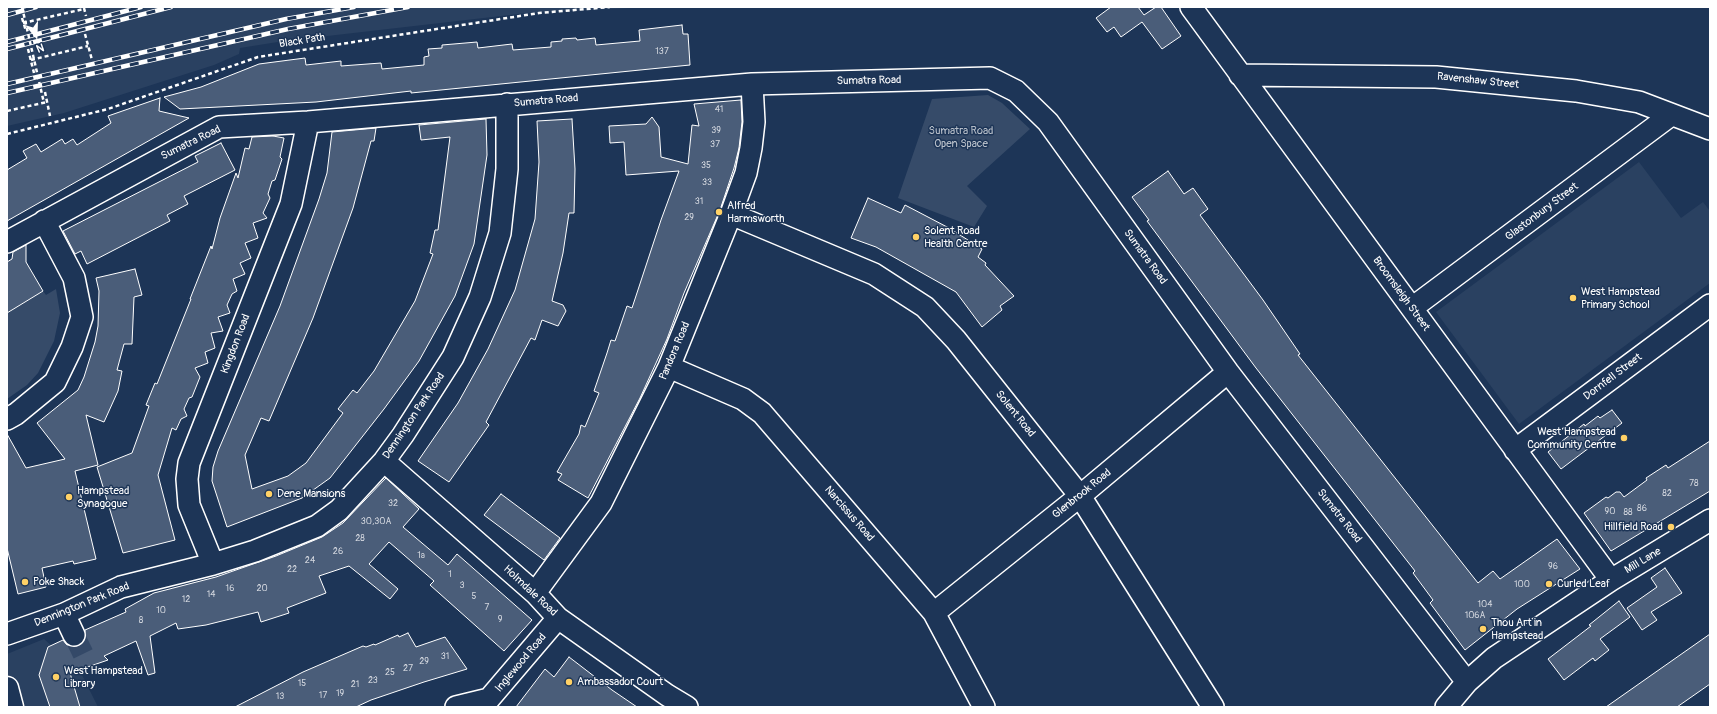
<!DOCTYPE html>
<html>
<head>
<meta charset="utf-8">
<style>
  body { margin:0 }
  #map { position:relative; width:1717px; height:714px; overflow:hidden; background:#1d3557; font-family:Pangolin,sans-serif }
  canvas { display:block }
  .frame { position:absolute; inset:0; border:8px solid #fff; pointer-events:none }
  .north { position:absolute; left:16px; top:16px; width:40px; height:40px; -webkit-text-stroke:3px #1d3557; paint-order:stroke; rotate:161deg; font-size:11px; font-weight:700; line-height:16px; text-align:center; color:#fff }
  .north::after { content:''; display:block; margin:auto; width:14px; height:18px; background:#fff; clip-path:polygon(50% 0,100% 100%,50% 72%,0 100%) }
</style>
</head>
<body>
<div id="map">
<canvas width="1717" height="714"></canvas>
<div class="frame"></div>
<div class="north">N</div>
</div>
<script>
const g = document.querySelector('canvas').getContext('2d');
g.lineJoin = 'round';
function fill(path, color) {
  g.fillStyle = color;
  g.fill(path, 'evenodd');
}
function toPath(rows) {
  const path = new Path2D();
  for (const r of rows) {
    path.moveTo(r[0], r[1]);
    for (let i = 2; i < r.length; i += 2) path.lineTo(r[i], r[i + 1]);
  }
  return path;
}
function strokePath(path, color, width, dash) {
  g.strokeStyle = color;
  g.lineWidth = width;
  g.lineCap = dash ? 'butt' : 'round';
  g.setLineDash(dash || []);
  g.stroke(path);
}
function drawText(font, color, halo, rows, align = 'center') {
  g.font = font + ' Pangolin,sans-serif';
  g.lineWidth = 3;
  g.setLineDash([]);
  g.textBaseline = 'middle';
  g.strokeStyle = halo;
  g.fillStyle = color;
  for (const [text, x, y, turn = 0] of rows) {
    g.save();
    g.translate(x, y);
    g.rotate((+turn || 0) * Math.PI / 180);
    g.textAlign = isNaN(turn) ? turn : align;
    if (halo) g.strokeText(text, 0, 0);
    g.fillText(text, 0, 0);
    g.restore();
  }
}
const built = toPath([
  [7,7,652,7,527,13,284,41,240,48,239,54,214,65,64,113,7,126],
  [1639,162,1681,218,1703,202,1710,211,1710,283,1519,424,1436,312],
  [44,639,80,671,98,707,7,707,7,654]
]);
const green = toPath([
  [988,95,1002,103,1030,129,967,186,987,206,974,227,898,198,932,99],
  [56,289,60,313,54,341,38,373,27,385,7,399,7,314,11,311,8,307,13,290,22,304,43,291,46,295]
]);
const building = toPath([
  [1111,7,1138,7,1144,15,1156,7,1161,7,1181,36,1162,49,1142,22,1121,37,1114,27,1107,32,1096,18,1111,7],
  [682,25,683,34,688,34,690,65,411,93,411,91,316,102,180,109,164,97,201,87,259,64,305,58,306,65,341,61,341,66,381,63,382,69,424,65,424,57,429,56,428,49,442,48,442,45,477,42,478,48,512,44,513,50,551,47,551,42,562,41,562,39,576,38,577,40,595,38,596,45,640,41,639,30,682,25],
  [160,98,159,111,189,118,7,221,7,170,27,158,23,151,36,144,41,152,62,139,65,144,73,139,77,145,111,123,108,116,160,98],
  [741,100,742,122,739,148,734,168,720,210,684,293,667,339,640,398,588,498,558,480,562,474,557,472,579,434,581,425,585,427,599,393,594,391,607,353,611,340,615,341,627,306,632,308,661,220,679,171,626,175,624,142,610,143,609,126,646,124,652,117,659,127,661,157,688,164,692,125,699,126,694,104,741,100],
  [486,119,487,155,474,244,455,296,419,361,384,409,330,478,302,498,227,527,212,481,213,467,218,451,280,306,319,199,327,173,332,132,376,128,374,141,371,141,353,208,313,318,269,421,261,418,245,455,252,489,288,476,306,463,343,413,338,409,353,390,357,393,374,371,415,301,433,254,430,253,435,230,438,230,450,137,421,140,419,125,486,119],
  [572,119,575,169,574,213,569,213,563,253,552,301,563,305,566,311,558,326,542,320,535,340,531,338,486,422,489,425,449,482,418,461,458,403,488,349,515,290,535,219,539,162,537,121,572,119],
  [273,136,284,138,280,157,282,159,275,180,272,181,268,194,270,198,263,213,267,218,253,223,258,238,245,243,251,258,240,263,245,274,233,279,237,291,232,294,227,305,230,313,218,317,223,331,211,333,215,348,205,352,208,363,195,368,200,377,192,397,189,398,184,409,187,416,181,419,176,430,172,428,158,475,175,540,123,553,97,467,132,453,149,406,146,405,155,383,157,384,191,299,190,299,211,246,212,249,220,218,236,173,238,178,245,148,249,149,252,137,273,136],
  [221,143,235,170,184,196,188,204,167,215,170,221,87,264,81,251,75,254,63,231,198,162,195,156,221,143],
  [1168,171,1184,194,1193,188,1208,209,1200,215,1263,300,1300,354,1298,355,1478,583,1493,571,1500,579,1557,539,1580,569,1517,609,1465,650,1430,603,1433,600,1413,573,1415,571,1256,368,1147,221,1149,220,1132,197,1168,171],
  [868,198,901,213,905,205,949,228,982,249,978,257,986,263,985,265,1014,296,1000,306,1002,310,982,327,956,292,876,247,851,238,868,198],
  [26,245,26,262,43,291,7,313,7,262,12,259,13,252,26,245],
  [135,269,142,295,134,297,132,344,124,344,117,370,122,371,118,391,104,422,86,415,98,465,75,471,96,559,74,564,73,561,42,568,46,587,18,594,7,548,7,434,26,468,65,459,37,423,78,390,84,377,95,342,98,326,99,291,96,278,135,269],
  [1612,410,1622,423,1561,469,1548,452,1584,424,1585,426,1598,416,1600,418,1612,410],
  [1710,441,1710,491,1611,551,1584,513,1606,497,1608,498,1616,492,1620,492,1624,497,1647,480,1646,478,1666,465,1668,468,1710,441],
  [386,478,419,509,403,527,448,565,457,554,532,620,504,651,430,585,434,581,389,542,369,564,398,589,390,599,349,566,319,576,326,593,287,608,289,613,261,622,258,612,206,625,178,629,176,623,150,636,155,673,148,675,136,641,104,656,108,660,70,673,80,707,50,707,39,675,48,647,63,640,67,645,73,647,79,646,84,641,85,630,126,612,125,609,154,593,216,577,276,556,322,537,343,523,386,478],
  [501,494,560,538,544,560,484,515,501,494],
  [1665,568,1682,593,1651,612,1657,620,1642,630,1627,608,1657,587,1651,578,1665,568],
  [1619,601,1630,617,1600,639,1609,650,1595,661,1593,658,1564,680,1548,659,1591,626,1589,625,1619,601],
  [408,633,416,647,445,637,467,669,424,682,371,700,356,707,235,707,303,672,363,646,366,647,374,644,375,645,398,635,399,637,408,633],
  [1710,634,1710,684,1677,707,1606,707,1710,634],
  [569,657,612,690,637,707,516,707,545,669,554,677,569,657]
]);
const minorTunnel = toPath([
  [74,635,87,662]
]);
const path = toPath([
  [84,8,86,16],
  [22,18,26,31],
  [23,23,84,9],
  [85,34,92,60],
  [28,49,34,73],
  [31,60,88,46],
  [45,92,50,116],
  [7,111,47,102],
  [7,134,108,109,258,57,539,13,610,7]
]);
const minor = toPath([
  [1191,7,1611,580],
  [1240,75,1436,77,1576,91,1639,102,1710,129],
  [731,214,874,274,925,307,956,340,1080,496,1213,707],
  [7,242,219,127,308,122,752,84,990,78,1016,91,1048,122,1228,372,1467,682],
  [1412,308,1671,115],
  [669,367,743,399,762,413,934,613,984,707],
  [7,419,16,414,55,382,72,347,82,317,74,278,44,221],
  [1515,450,1710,305],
  [384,461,535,593,558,618,667,695,687,707],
  [213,564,189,505,187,479,189,463,291,204,308,122],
  [535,593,601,503,669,367,731,214,746,173,751,148,754,122,752,84],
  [934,613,1080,496,1228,372],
  [64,614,74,635],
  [7,634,64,614,121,587,213,564,255,551,317,526,339,510,384,461,403,435,453,357,480,297,500,233,507,169,507,104],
  [456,707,489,699,558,618],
  [1446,707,1467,682,1494,658,1611,580,1710,520]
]);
const major = toPath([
  [7,688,12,707]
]);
const rail = toPath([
  [7,15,36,7],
  [7,42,141,7],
  [7,49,171,7],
  [7,84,286,19,354,7],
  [7,93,288,29,408,7]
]);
const pathBridge = toPath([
  [22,7,44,103]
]);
const markers = [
  [719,212,4,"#ffd166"],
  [916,237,4,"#ffd166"],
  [1573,298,4,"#ffd166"],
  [1624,438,4,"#ffd166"],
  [269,494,4,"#ffd166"],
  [69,497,4,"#ffd166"],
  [1671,527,4,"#ffd166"],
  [25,582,4,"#ffd166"],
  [1549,584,4,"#ffd166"],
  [1483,629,4,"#ffd166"],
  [56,677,4,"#ffd166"],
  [569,682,4,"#ffd166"]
];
const numberNames = [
  ["137",662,52],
  ["41",719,110],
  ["39",716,131],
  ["37",715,145],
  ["35",706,166],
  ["33",707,183],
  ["31",699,202],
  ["29",689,218],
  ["78",1694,484],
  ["82",1667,494],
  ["32",393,504],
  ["86",1642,509],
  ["90",1610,512],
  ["88",1628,513],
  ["30,30A",376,522],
  ["28",360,539],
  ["26",338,552],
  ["1a",421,556],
  ["24",310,561],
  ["96",1553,567],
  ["22",292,570],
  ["1",450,575],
  ["100",1522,585],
  ["3",462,586],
  ["16",230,589],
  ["20",262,589],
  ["14",211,595],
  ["5",474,597],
  ["12",186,600],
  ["104",1485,605],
  ["7",487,608],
  ["10",161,611],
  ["106A",1475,616],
  ["9",500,620],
  ["8",141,621],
  ["31",445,657],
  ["29",424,662],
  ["27",408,669],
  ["25",390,673],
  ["23",373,681],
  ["15",302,684],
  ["21",355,685],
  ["19",340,694],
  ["17",323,696],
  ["13",280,697]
];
const streetNames = [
  ["Black Path",302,41,-9],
  ["Sumatra Road",869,81,-1],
  ["Ravenshaw Street",1478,81,6],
  ["Sumatra Road",546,101,-5],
  ["Sumatra Road",191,143,-26],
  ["Glastonbury Street",1542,212,-37],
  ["Sumatra Road",1145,257,54],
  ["Broomsleigh Street",1401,294,54],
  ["Kingdon Road",236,344,-69],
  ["Pandora Road",675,351,-67],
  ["Dornfell Street",1613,377,-37],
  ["Solent Road",1015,414,51],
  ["Dennington Park Road",414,416,-56],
  ["Glenbrook Road",1082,494,-39],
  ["Narcissus Road",849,514,49],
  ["Sumatra Road",1339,516,52],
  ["Mill Lane",1643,561,-31],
  ["Holmdale Road",530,591,43],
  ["Dennington Park Road",82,605,-22],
  ["Inglewood Road",521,663,-50]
];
const parkNames = [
  ["Sumatra Road",961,131],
  ["Open Space",961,144]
];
const poiNames = [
  ["Alfred",727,206],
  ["Harmsworth",727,219],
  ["Solent Road",924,231],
  ["Health Centre",924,244],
  ["West Hampstead",1581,292],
  ["Primary School",1581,305],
  ["West Hampstead",1616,432,"right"],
  ["Community Centre",1616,445,"right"],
  ["Hampstead",77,491],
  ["Synagogue",77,504],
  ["Dene Mansions",277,494],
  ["Hillfield Road",1663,527,"right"],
  ["Poke Shack",33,582],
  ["Curled Leaf",1557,584],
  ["Thou Art in",1491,623],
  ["Hampstead",1491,636],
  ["West Hampstead",64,671],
  ["Library",64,684],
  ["Ambassador Court",577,682]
];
fill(built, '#2a4161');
fill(green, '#364b69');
fill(building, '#4a5d79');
strokePath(building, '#fff', 1);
strokePath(minorTunnel, '#344968', 21, [21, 10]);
strokePath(minor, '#fff', 24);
strokePath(major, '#fff', 25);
strokePath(path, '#fff', 2.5, [4, 3]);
strokePath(minor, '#1d3557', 21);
strokePath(major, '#1d3557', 22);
strokePath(rail, '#fff', 4.5);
strokePath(rail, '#1d3557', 3, [9]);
strokePath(pathBridge, '#fff', 2.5, [4, 3]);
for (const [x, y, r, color] of markers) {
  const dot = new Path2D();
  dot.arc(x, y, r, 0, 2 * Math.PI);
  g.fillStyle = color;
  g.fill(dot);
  strokePath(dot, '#1d3557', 1.5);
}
drawText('9px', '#d2d6de', null, numberNames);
drawText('11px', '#fff', '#1d3557', streetNames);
drawText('11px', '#b9c0ca', '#1d3557', parkNames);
drawText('11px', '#fff', '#1d3557', poiNames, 'left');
</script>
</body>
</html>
